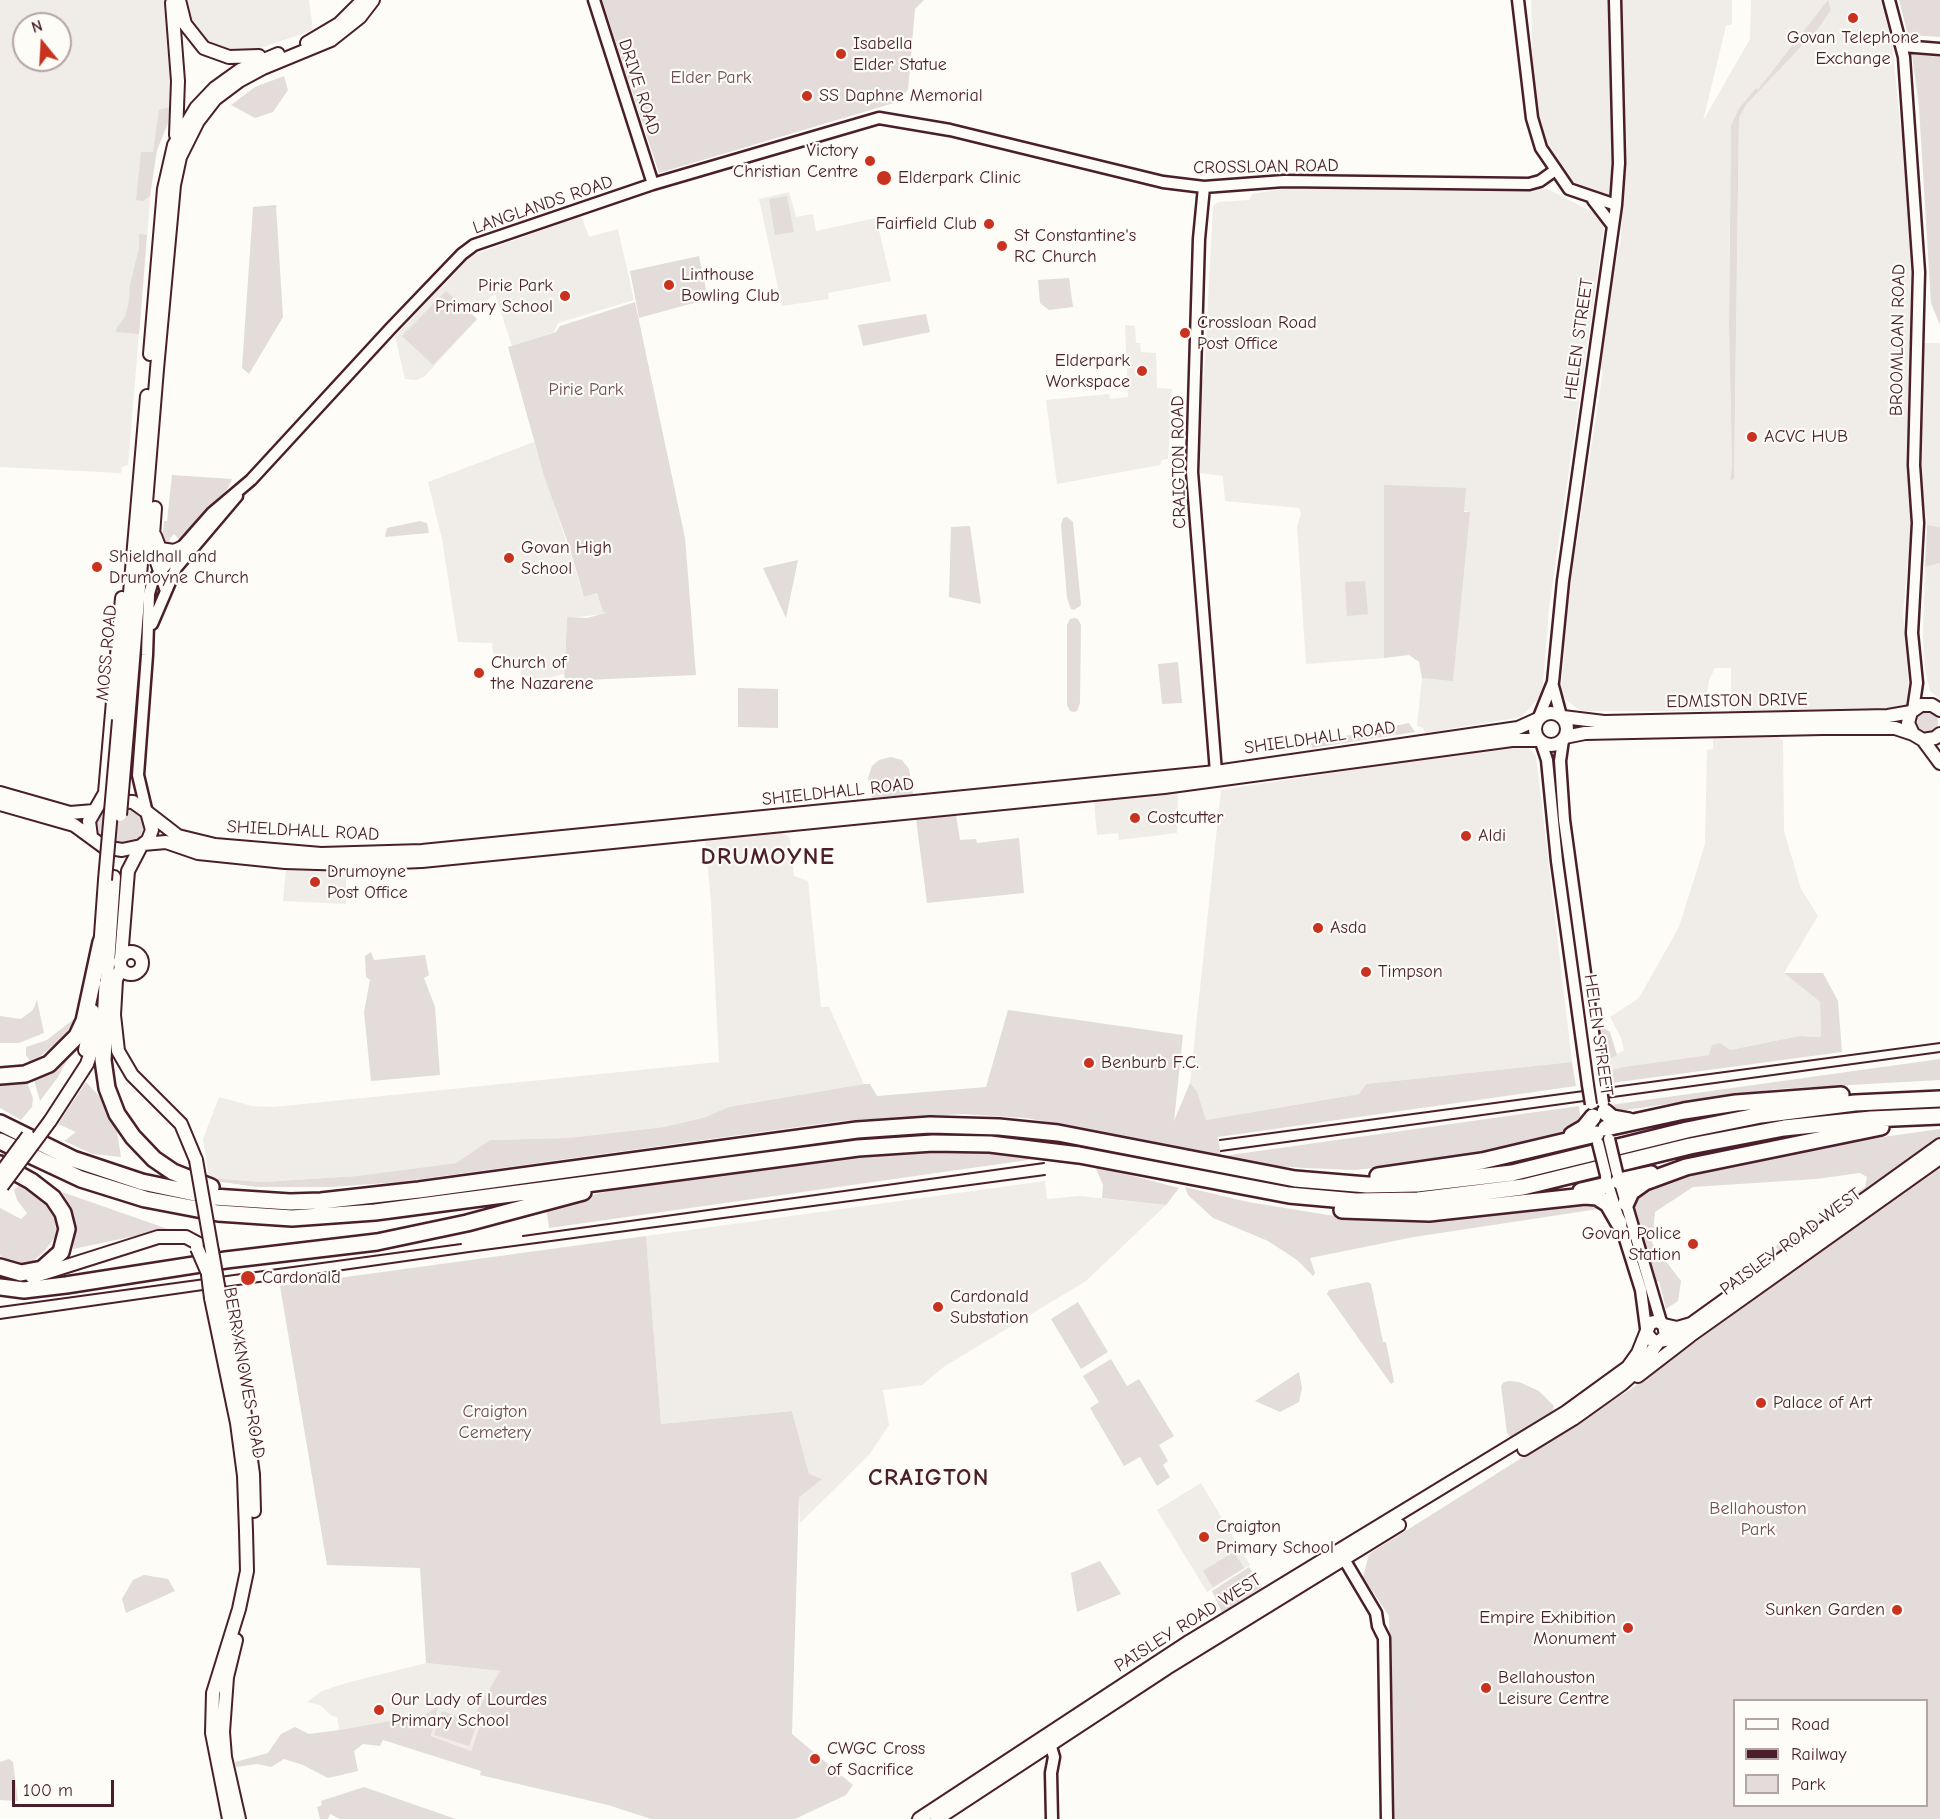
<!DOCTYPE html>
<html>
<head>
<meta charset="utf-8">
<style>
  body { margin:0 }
  #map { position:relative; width:1940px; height:1819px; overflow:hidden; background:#fdfcf7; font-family:"Comic Neue",sans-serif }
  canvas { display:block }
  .legend { position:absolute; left:1733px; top:1699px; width:195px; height:108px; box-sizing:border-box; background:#fdfcf7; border:2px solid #b5a4a5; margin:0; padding:8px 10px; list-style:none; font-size:18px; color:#4a1f2b }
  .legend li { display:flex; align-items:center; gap:12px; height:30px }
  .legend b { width:30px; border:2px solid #b5a4a5 }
  .north { position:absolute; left:12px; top:12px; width:60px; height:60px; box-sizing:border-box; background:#fdfcf7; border:2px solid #b5a4a5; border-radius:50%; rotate:342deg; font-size:16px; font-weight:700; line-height:24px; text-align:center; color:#4a1f2b }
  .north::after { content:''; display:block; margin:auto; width:21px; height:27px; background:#c8321e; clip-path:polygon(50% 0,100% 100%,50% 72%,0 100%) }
  .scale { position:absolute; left:12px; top:1780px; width:102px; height:27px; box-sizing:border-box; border:3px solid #4a1f2b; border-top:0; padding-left:8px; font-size:18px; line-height:21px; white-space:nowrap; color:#4a1f2b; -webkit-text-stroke:4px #fdfcf7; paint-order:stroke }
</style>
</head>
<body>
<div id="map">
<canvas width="1940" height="1819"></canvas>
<ul class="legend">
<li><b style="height:8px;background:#fdfcf7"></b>Road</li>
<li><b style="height:8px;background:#4a1f2b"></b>Railway</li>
<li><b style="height:16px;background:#e3dcda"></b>Park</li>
</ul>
<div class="north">N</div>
<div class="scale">100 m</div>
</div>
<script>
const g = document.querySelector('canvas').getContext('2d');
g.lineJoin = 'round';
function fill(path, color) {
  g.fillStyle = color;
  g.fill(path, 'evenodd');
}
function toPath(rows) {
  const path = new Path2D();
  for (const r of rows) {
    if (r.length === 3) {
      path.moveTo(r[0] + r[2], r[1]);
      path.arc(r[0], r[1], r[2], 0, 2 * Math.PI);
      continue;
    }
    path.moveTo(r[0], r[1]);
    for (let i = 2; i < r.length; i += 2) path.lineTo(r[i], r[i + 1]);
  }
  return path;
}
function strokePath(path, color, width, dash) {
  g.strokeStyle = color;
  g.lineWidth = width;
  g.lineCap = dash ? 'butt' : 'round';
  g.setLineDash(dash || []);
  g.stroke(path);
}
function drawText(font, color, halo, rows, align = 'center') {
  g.font = font + ' "Comic Neue",sans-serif';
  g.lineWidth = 4.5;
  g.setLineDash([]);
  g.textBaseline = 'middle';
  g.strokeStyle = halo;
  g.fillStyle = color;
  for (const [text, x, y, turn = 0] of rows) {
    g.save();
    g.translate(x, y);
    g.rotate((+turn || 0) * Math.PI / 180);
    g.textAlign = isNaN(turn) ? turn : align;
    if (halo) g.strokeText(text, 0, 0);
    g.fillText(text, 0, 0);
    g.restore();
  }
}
const built = toPath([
  [0,0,164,0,170,80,169,115,157,150,152,177,128,465,122,467,121,473,0,467],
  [24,24,60,24,60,60,24,60],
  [186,0,309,0,313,30,252,51,220,50,210,43,188,19],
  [1531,0,1732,0,1732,24,1726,26,1703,121,1750,39,1751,0,1880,0,1892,40,1900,125,1909,170,1912,338,1908,467,1911,528,1903,612,1910,701,1903,710,1838,714,1819,711,1731,711,1731,668,1715,668,1709,680,1707,692,1711,711,1581,711,1561,696,1570,572,1577,542,1603,371,1596,364,1606,301,1621,241,1622,200,1587,189,1570,180,1541,132,1534,104],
  [1830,10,1807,41,1746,105,1739,118,1734,479,1730,479,1732,466,1729,326,1731,125,1739,108,1756,88,1758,89,1819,12],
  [1290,188,1548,189,1600,216,1604,228,1549,608,1542,695,1521,717,1425,733,1423,728,1417,726,1422,678,1453,680,1469,512,1384,485,1384,658,1306,664,1297,526,1301,514,1299,508,1225,501,1223,476,1200,473,1200,386,1204,376,1213,206,1218,202,1249,200,1252,194],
  [789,192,796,217,813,214,816,231,876,218,891,281,828,293,829,299,782,306,759,199],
  [581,216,589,237,618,229,634,300,558,323,554,332,512,346,495,294,471,313,477,319,424,377,416,380,405,379,395,336,471,256],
  [1125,325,1135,326,1136,343,1140,343,1141,352,1156,353,1157,388,1172,389,1168,459,1162,460,1160,465,1057,484,1046,400,1109,394,1110,399,1128,397],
  [1922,343,1940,343,1940,527,1927,525,1920,468],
  [534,442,584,597,597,593,603,611,606,614,567,618,564,674,530,683,527,676,520,675,523,660,493,653,492,643,458,642,442,539,428,482],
  [1940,563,1940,699,1930,691,1925,669,1923,637,1925,567],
  [1778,736,1783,741,1784,831,1801,889,1818,916,1784,973,1820,1002,1821,1037,1799,1036,1730,1050,1712,1045,1710,1055,1623,1067,1602,1073,1601,1064,1624,1050,1621,1038,1610,1017,1639,998,1679,927,1705,844,1707,750,1713,749,1713,737],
  [1515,745,1527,746,1536,756,1572,1062,1366,1084,1359,1094,1206,1120,1197,1091,1190,1083,1221,790],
  [1178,792,1177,833,1119,840,1118,833,1097,835,1094,801],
  [781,832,790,838,794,876,808,881,821,1007,829,1007,864,1084,728,1107,706,1117,664,1127,568,1138,490,1140,456,1163,357,1176,262,1182,209,1178,203,1139,219,1097,252,1106,274,1107,719,1062,711,902,705,840],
  [286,868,346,869,346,904,283,901],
  [1045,1181,1047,1199,1080,1196,1166,1205,1086,1281,945,1366,922,1385,883,1390,889,1425,869,1455,800,1523,799,1497,809,1474,792,1411,661,1424,646,1236],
  [1201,1483,1250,1565,1207,1592,1157,1510],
  [426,1663,500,1671,472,1717,481,1721,471,1751,431,1736,437,1707,424,1715,339,1730,337,1717,332,1716,320,1705,307,1702,322,1691,346,1683]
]);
const green = toPath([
  [602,0,924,0,915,9,908,90,894,103,659,173],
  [1828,0,1831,10,1817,30,1746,105,1739,118,1734,479,1730,480,1732,466,1729,326,1731,125,1739,108,1756,88,1758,89],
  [1899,0,1940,0,1940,37,1908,35],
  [1912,54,1940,57,1940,325,1931,303,1919,108],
  [284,76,288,90,273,112,255,118,231,105,255,87],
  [169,107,168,123,157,150,150,196,143,201,136,200,141,152,153,152,159,110],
  [787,196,794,232,775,235,769,199],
  [276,205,283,317,249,374,242,368,253,207],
  [139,234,147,235,139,334,116,332,117,327,125,317,129,301,130,285,139,248],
  [699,256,708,299,639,318,630,271],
  [1069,278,1073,307,1049,310,1040,303,1038,280],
  [446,291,477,319,433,365,402,336],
  [635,302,685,538,696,675,564,681,567,617,587,618,606,613,603,612,597,593,584,597,569,546,544,476,508,347,556,332,560,326],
  [926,314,930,332,863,346,858,325],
  [172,475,232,479,228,488,180,540,174,534,169,540,174,546,162,545,164,521,167,521],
  [1384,485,1466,488,1464,512,1470,512,1453,681,1422,678,1419,662,1409,655,1384,658],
  [1067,517,1073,522,1081,605,1074,610,1071,609,1067,598,1061,525,1063,518],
  [420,521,427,523,429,533,385,537,387,528],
  [1927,525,1940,527,1940,563,1925,567],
  [970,526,981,604,949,597,951,527],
  [798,560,786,618,763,568],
  [1365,581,1368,614,1347,616,1345,582],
  [1074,618,1078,619,1081,625,1080,703,1077,711,1074,712,1070,711,1067,705,1067,625,1070,619],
  [1178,662,1182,703,1162,704,1158,664],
  [738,688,778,689,778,728,738,727],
  [1926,722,12],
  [1409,723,1415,732,1312,748,1311,743],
  [891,757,902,760,909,769,913,794,872,799,868,778,872,766,879,760],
  [107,807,127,807,141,814,145,824,139,839,123,843,101,838,96,832,95,819],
  [956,815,960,840,976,839,977,843,1019,838,1024,893,927,903,916,819],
  [371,952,374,960,425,955,429,975,424,978,435,1007,440,1075,371,1081,364,1012,370,980,366,977,365,956],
  [1784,973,1823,973,1838,1001,1842,1052,1604,1084,1602,1073,1623,1067,1709,1055,1712,1045,1720,1043,1730,1050,1799,1036,1821,1037,1820,1002],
  [37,1000,44,1033,19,1043,0,1043,0,1016,21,1019,33,1010],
  [1008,1010,1183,1035,1174,1121,1190,1083,1197,1091,1206,1120,1359,1094,1366,1084,1572,1062,1576,1086,1218,1137,1221,1155,1026,1118,962,1114,841,1121,400,1182,331,1187,256,1187,209,1180,209,1178,262,1182,357,1176,456,1163,490,1140,568,1138,664,1127,706,1117,728,1107,864,1084,870,1084,877,1096,986,1087],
  [75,1018,64,1038,39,1057,30,1061,26,1055,26,1047,47,1040],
  [1604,1028,1610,1032,1617,1055,1601,1064,1598,1031],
  [77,1042,58,1077,40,1101,32,1073],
  [1940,1059,1940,1080,1777,1089,1618,1111,1610,1105],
  [25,1077,33,1098,32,1107,21,1120,0,1108,0,1079],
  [86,1082,103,1100,117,1132,121,1157,93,1154,64,1141,76,1132,58,1124],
  [1579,1106,1581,1124,1577,1127,1494,1152,1415,1164,1354,1170,1305,1168,1264,1165,1223,1156],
  [1940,1129,1940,1137,1779,1251,1776,1247,1778,1243,1783,1240,1786,1243,1813,1224,1810,1218,1815,1222,1865,1187,1867,1177,1860,1173,1816,1179,1693,1187,1655,1212,1652,1243,1681,1281,1678,1301,1666,1309,1659,1281,1656,1282,1632,1209,1636,1196,1675,1176,1825,1145],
  [945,1150,1042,1158,549,1228,546,1206,618,1189,872,1153],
  [1940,1164,1940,1819,1392,1819,1389,1616,1363,1577,1369,1554,1628,1391],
  [1734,1700,1926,1700,1926,1806,1734,1806],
  [1095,1166,1179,1188,1166,1205,1102,1198,1103,1185],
  [21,1183,46,1198,54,1217,57,1234,44,1252,25,1267,12,1265,0,1255,0,1208,21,1219,27,1213,17,1200,14,1190],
  [1185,1187,1248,1202,1328,1215,1378,1219,1591,1200,1605,1208,1414,1237,1310,1258,1315,1273,1313,1276,1297,1260,1268,1241,1213,1218,1188,1195],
  [62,1192,168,1229,73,1249,75,1222],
  [646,1236,661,1424,792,1411,809,1474,822,1479,799,1497,792,1734,853,1785,846,1795,795,1819,651,1819,608,1805,480,1775,481,1771,383,1740,380,1746,363,1744,354,1751,358,1771,337,1776,328,1778,303,1765,284,1759,271,1767,257,1764,236,1767,235,1762,268,1753,281,1734,295,1727,309,1734,339,1730,424,1715,438,1706,431,1736,471,1751,481,1722,472,1718,500,1671,426,1663,420,1568,327,1565,280,1286],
  [1368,1282,1371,1284,1383,1342,1386,1342,1394,1382,1391,1384,1327,1294,1329,1290],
  [1078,1302,1108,1352,1081,1369,1051,1319],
  [1111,1359,1127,1386,1139,1379,1174,1436,1159,1445,1168,1461,1163,1465,1170,1477,1157,1486,1140,1457,1124,1466,1090,1408,1099,1402,1083,1376],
  [1299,1372,1302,1388,1299,1402,1280,1412,1255,1401],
  [1509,1381,1519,1382,1539,1391,1554,1406,1552,1412,1511,1438,1507,1433,1501,1386,1504,1382],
  [1234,1552,1244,1568,1213,1587,1203,1571],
  [1100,1561,1121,1594,1077,1612,1071,1573],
  [1249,1567,1262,1587,1222,1613,1212,1591],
  [144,1575,168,1579,175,1591,126,1613,122,1599,133,1580],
  [442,1711,477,1723,469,1746,434,1735],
  [9,1759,13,1762,18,1801,0,1800,0,1762],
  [364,1787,424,1808,456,1819,340,1819,330,1814,328,1819,320,1819,317,1807,322,1805,321,1801]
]);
const minor = toPath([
  [594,0,653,184],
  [1518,0,1532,118,1541,148,1569,189,1616,205],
  [1889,0,1904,57,1919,272,1914,465,1918,523,1912,633,1917,683,1913,710],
  [1902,46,1940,49],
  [1204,187,1199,239,1192,472,1216,772],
  [1593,200,1613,226],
  [152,624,176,568,237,496],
  [1553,686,1561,716],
  [1539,717,1553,682,1563,581,1616,205,1619,163,1615,0],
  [1563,740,1560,761,1564,820,1600,1083],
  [1541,742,1547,760,1557,861,1588,1085],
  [146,809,138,775,147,655,149,594,153,580,212,513,251,480,391,328,462,254,474,245,653,184,879,118,950,130,1163,182,1204,187,1284,181,1529,184,1540,181,1554,171],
  [1618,1176,1661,1322],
  [1606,1178,1641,1290,1646,1328],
  [1341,1554,1376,1613,1378,1626,1384,1638,1387,1819],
  [1048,1737,1054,1757,1051,1773,1052,1819]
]);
const major = toPath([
  [179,0,185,24,204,48,229,57,259,56],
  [172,3,178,81,176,135],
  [307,43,339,24,363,0],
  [150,354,164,189,174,145,196,108,215,88,240,70,278,54],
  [155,508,152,548,166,588],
  [155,536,160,549,174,551,183,547],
  [1940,710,1932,705,1921,705,1911,712,1908,723,1913,734,1923,740,1935,738,1940,734],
  [1551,729,16],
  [1563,717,1604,722,1888,716,1911,712],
  [119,720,147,396],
  [128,721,157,369,174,185,180,157,198,121,215,99,239,81,263,68,331,40,360,17,373,0],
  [1565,737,1585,733,1823,728,1895,728,1913,734],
  [1923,740,1940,763],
  [0,793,70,813,94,811],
  [0,804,74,825,104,847,122,850,141,846,148,840,152,830,147,812,133,802,112,801],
  [147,812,178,836,215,845,321,854,422,851,1216,772,1518,728,1538,719],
  [91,837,89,821,105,793,122,598],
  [143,844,166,842,198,853,285,862,350,864,422,861,1164,787,1512,740,1539,740],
  [100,949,105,880],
  [131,963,11],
  [121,958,128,871,141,846],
  [121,968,116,980,114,1015,118,1051,132,1075,181,1124,196,1160],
  [106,993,114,877],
  [85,1050,93,1011],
  [50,1121,87,1064,101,1022],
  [32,1277,158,1237,186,1237,212,1251],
  [220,1297,243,1401,253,1474,254,1511],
  [211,1298,237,1423,244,1476,246,1531,247,1571,239,1609,213,1693,212,1733,229,1819],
  [1664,1325,1677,1328,1691,1324,1940,1145],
  [1661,1340,1666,1335,1664,1325,1658,1321,1650,1323,1646,1333,1654,1342,1691,1335,1940,1158],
  [1638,1376,1690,1336],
  [1524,1449,1573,1419,1622,1384,1639,1369,1659,1341],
  [236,1640,227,1677,223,1732,225,1757,239,1819],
  [919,1819,1190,1641,1566,1412,1628,1367,1638,1353,1646,1333],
  [937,1819,1167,1668,1399,1525]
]);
const highway = toPath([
  [107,985,103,1060,107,1088,117,1114,133,1137,154,1159,173,1172,211,1187],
  [0,1076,25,1074,49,1064,77,1036,84,1021,101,942],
  [1605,1112,1612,1118,1629,1121],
  [0,1123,73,1159,142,1182,213,1197,290,1202,321,1201,419,1190,857,1130,930,1125,999,1127,1058,1133,1295,1179,1367,1185,1417,1184,1512,1173,1687,1130,1761,1115,1855,1103,1940,1099],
  [1606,1128,1684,1111,1736,1103,1841,1095],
  [1572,1135,1584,1128,1593,1117],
  [0,1141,81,1179,145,1199,218,1213,292,1218,375,1212,858,1148,933,1143,990,1144,1079,1155,1289,1195,1356,1201,1418,1200,1523,1187,1690,1146,1784,1128,1871,1119,1940,1116],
  [1378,1176,1482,1161,1596,1134],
  [1619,1181,1651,1174],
  [1581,1191,1607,1185],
  [1626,1203,1631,1192,1645,1182,1686,1167,1881,1127],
  [1342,1210,1429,1213,1585,1196,1597,1197,1608,1204,1619,1223],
  [0,1267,21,1273,42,1269,61,1252,67,1229,63,1213,53,1198,31,1181,0,1164],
  [0,1287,24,1290,66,1285,226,1260,377,1242,467,1223,583,1192]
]);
const rail = toPath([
  [1220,1140,1940,1043],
  [1221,1151,1940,1052],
  [523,1236,1044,1163],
  [0,1307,461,1244],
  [0,1319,469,1252,1045,1175]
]);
const minorBridge = toPath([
  [1600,1083,1603,1103],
  [1588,1085,1591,1104],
  [1609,1139,1617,1173],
  [1598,1143,1606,1175]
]);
const majorBridge = toPath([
  [120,815,128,721],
  [105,880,119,720],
  [196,1160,220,1297],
  [0,1174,28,1136],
  [2,1186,50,1121],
  [197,1248,207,1271],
  [210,1258,208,1275,211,1298]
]);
const markers = [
  [1853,18,6,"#c8321e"],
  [841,54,6,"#c8321e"],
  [807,96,6,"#c8321e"],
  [870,161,6,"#c8321e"],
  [884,178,8,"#c8321e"],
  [989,224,6,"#c8321e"],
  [1002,246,6,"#c8321e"],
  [669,285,6,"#c8321e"],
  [565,296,6,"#c8321e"],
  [1185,333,6,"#c8321e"],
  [1142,371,6,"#c8321e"],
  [1752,437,6,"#c8321e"],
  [509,558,6,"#c8321e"],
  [97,567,6,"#c8321e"],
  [479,673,6,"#c8321e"],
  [1135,818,6,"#c8321e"],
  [1466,836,6,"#c8321e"],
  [315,882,6,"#c8321e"],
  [1318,928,6,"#c8321e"],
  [1366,972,6,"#c8321e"],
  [1089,1063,6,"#c8321e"],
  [1693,1244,6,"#c8321e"],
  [248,1278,8,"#c8321e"],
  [938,1307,6,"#c8321e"],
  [1761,1403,6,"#c8321e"],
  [1204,1537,6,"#c8321e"],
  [1897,1610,6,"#c8321e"],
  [1628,1628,6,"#c8321e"],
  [1486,1688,6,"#c8321e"],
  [379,1710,6,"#c8321e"],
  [815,1759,6,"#c8321e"]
];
const poiNames = [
  ["Govan Telephone",1853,38,"center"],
  ["Exchange",1853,59,"center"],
  ["Isabella",853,44],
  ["Elder Statue",853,65],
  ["SS Daphne Memorial",819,96],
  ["Victory",858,151,"right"],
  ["Christian Centre",858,172,"right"],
  ["Elderpark Clinic",898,178],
  ["Fairfield Club",977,224,"right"],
  ["St Constantine's",1014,236],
  ["RC Church",1014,257],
  ["Linthouse",681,275],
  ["Bowling Club",681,296],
  ["Pirie Park",553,286,"right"],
  ["Primary School",553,307,"right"],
  ["Crossloan Road",1197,323],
  ["Post Office",1197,344],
  ["Elderpark",1130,361,"right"],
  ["Workspace",1130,382,"right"],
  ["ACVC HUB",1764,437],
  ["Govan High",521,548],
  ["School",521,569],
  ["Shieldhall and",109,557],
  ["Drumoyne Church",109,578],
  ["Church of",491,663],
  ["the Nazarene",491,684],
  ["Costcutter",1147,818],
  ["Aldi",1478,836],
  ["Drumoyne",327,872],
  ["Post Office",327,893],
  ["Asda",1330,928],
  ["Timpson",1378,972],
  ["Benburb F.C.",1101,1063],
  ["Govan Police",1681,1234,"right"],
  ["Station",1681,1255,"right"],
  ["Cardonald",262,1278],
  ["Cardonald",950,1297],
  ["Substation",950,1318],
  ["Palace of Art",1773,1403],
  ["Craigton",1216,1527],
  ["Primary School",1216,1548],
  ["Sunken Garden",1885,1610,"right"],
  ["Empire Exhibition",1616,1618,"right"],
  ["Monument",1616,1639,"right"],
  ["Bellahouston",1498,1678],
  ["Leisure Centre",1498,1699],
  ["Our Lady of Lourdes",391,1700],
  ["Primary School",391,1721],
  ["CWGC Cross",827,1749],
  ["of Sacrifice",827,1770]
];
const parkNames = [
  ["Elder Park",711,78],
  ["Pirie Park",586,390],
  ["Craigton",495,1412],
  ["Cemetery",495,1433],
  ["Bellahouston",1758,1509],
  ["Park",1758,1530]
];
const streetNames = [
  ["DRIVE ROAD",639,87,72],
  ["CROSSLOAN ROAD",1266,167,-1],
  ["LANGLANDS ROAD",543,205,-19],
  ["HELEN STREET",1579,339,-82],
  ["BROOMLOAN ROAD",1898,340,-89],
  ["CRAIGTON ROAD",1179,462,-91],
  ["MOSS ROAD",107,653,-85],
  ["EDMISTON DRIVE",1737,701,-1],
  ["SHIELDHALL ROAD",1320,738,-8],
  ["SHIELDHALL ROAD",838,792,-6],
  ["SHIELDHALL ROAD",303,831,3],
  ["HELEN STREET",1598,1035,82],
  ["PAISLEY ROAD WEST",1791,1242,-36],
  ["BERRYKNOWES ROAD",244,1373,80],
  ["PAISLEY ROAD WEST",1188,1623,-32]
];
const districtNames = [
  ["DRUMOYNE",768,857],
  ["CRAIGTON",929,1478]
];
fill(built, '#f0ece8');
fill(green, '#e3dcda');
strokePath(minor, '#4a1f2b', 15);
strokePath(major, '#4a1f2b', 16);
strokePath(highway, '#4a1f2b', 20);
strokePath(minor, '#fdfcf7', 10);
strokePath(major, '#fdfcf7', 12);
strokePath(highway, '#fdfcf7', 15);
strokePath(rail, '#4a1f2b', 2);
strokePath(minorBridge, '#4a1f2b', 15, []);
strokePath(majorBridge, '#4a1f2b', 16, []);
strokePath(minorBridge, '#fdfcf7', 10);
strokePath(majorBridge, '#fdfcf7', 12);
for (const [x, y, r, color] of markers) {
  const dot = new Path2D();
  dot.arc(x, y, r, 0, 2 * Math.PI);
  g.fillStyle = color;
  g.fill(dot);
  strokePath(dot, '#fdfcf7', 2);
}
drawText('18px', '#4a1f2b', '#fdfcf7', poiNames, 'left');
drawText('18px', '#704e57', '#fdfcf7', parkNames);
drawText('18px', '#4a1f2b', '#fdfcf7', streetNames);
g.letterSpacing = '1.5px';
drawText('bold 24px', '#4a1f2b', '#fdfcf7', districtNames);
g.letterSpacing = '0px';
</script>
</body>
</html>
